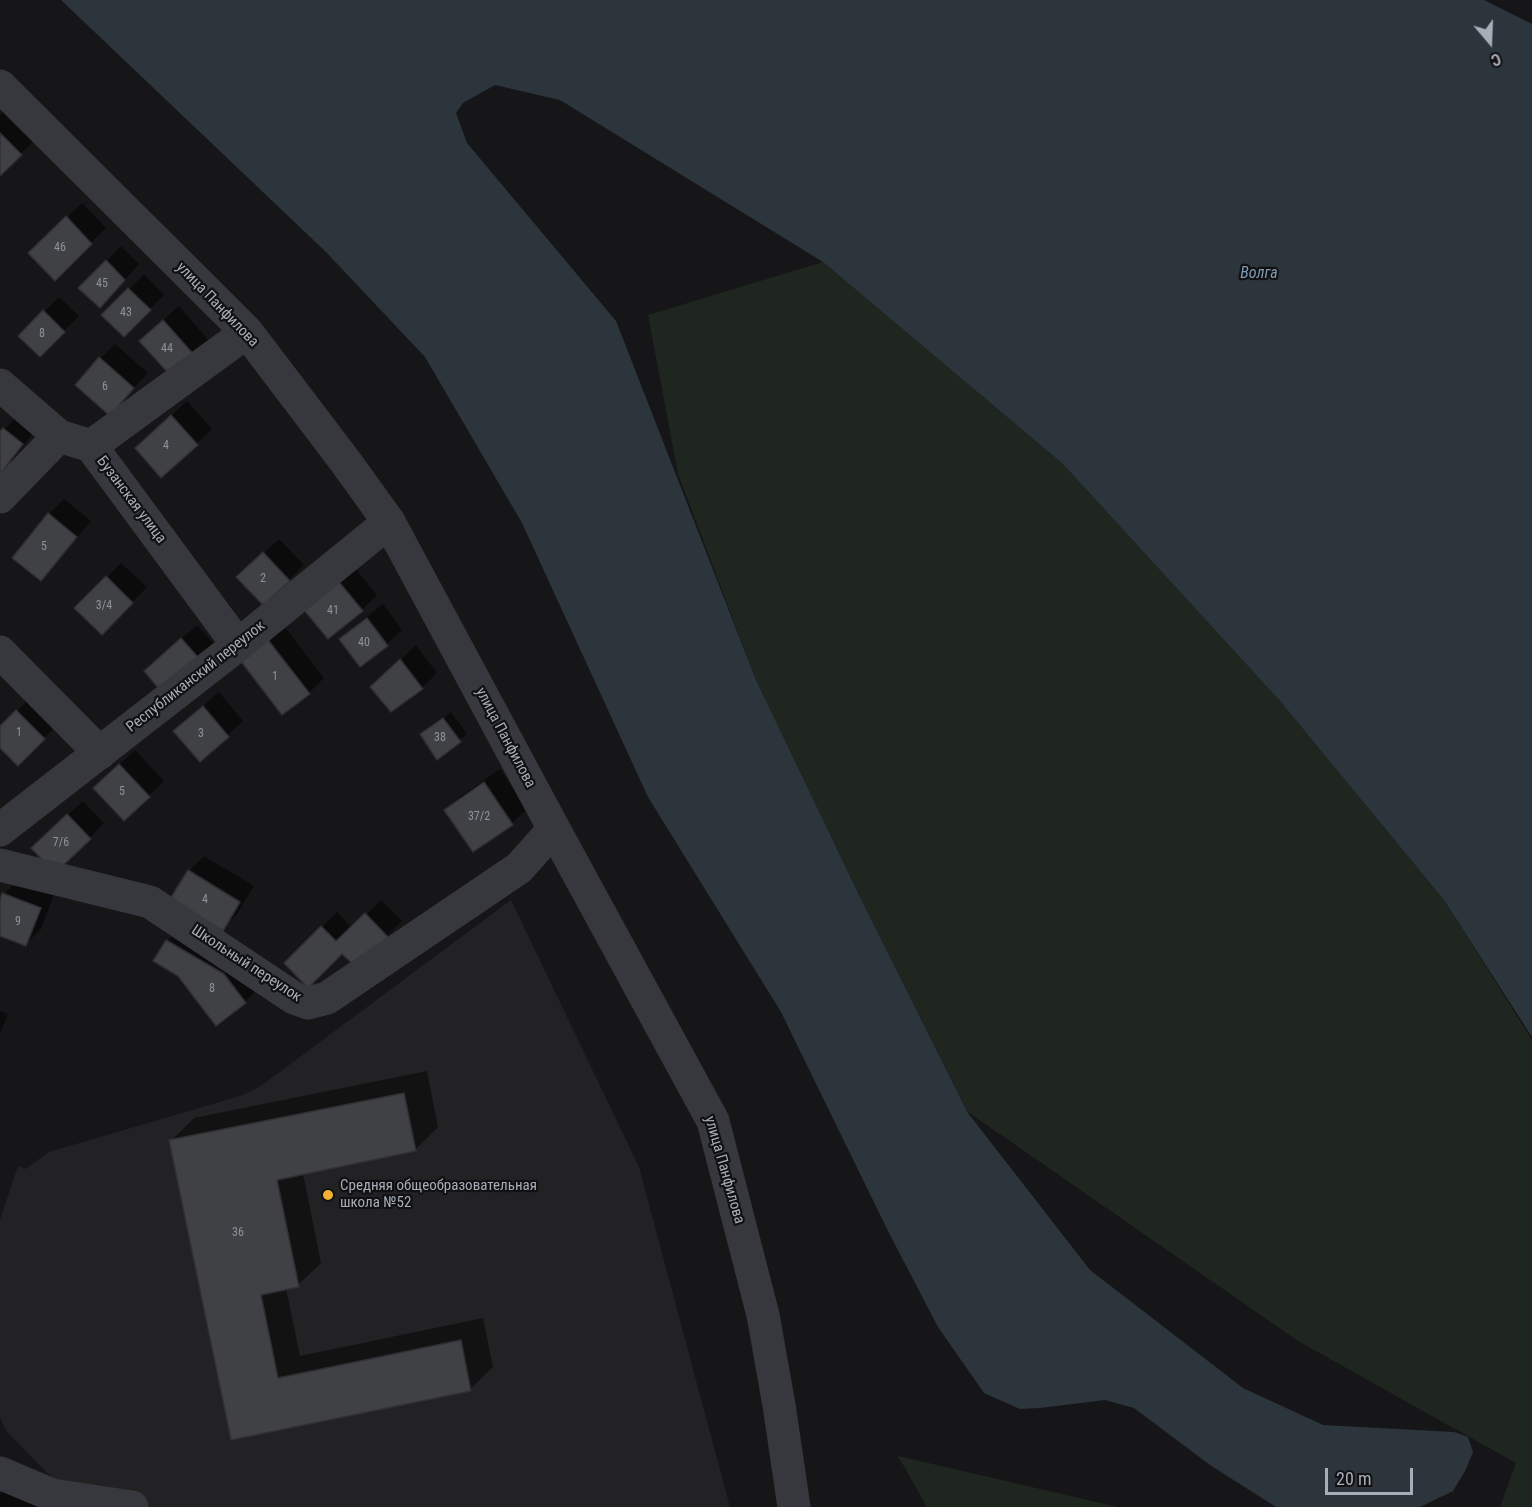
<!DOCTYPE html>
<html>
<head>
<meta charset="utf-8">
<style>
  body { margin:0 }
  #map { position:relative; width:1532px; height:1507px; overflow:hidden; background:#161618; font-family:"Roboto Condensed",sans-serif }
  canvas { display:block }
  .north { position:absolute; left:1460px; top:12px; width:60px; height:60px; -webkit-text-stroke:4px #111113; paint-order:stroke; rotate:161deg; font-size:16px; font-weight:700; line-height:24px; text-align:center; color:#a8adb8 }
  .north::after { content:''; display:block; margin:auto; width:21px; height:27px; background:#a8adb8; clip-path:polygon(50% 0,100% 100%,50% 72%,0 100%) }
  .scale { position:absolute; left:1325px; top:1468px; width:88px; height:27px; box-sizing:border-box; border:3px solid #a8adb8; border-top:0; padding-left:8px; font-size:18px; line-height:21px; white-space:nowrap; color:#a8adb8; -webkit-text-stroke:4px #111113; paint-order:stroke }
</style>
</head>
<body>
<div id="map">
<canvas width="1532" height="1507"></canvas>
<div class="north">С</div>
<div class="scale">20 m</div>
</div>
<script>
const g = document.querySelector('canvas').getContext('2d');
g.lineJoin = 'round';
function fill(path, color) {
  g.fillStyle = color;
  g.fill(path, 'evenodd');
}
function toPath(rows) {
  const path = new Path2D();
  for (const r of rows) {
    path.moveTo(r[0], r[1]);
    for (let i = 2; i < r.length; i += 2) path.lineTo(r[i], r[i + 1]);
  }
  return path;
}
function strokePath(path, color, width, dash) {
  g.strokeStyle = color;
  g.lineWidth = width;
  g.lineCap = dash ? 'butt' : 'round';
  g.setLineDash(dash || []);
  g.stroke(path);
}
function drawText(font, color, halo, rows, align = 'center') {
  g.font = font + ' "Roboto Condensed",sans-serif';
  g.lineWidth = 4.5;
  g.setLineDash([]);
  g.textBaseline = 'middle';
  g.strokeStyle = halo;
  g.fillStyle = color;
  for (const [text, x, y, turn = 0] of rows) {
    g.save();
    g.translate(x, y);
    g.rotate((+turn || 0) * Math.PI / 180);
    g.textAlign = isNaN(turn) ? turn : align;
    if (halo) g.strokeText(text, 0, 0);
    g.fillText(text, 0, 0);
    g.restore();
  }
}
const built = toPath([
  [511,900,639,1167,730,1507,81,1507,6,1431,0,1417,0,1220,18,1166,25,1169,49,1152,240,1096,258,1088]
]);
const green = toPath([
  [823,262,1063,464,1280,701,1444,900,1532,1040,1532,1507,1500,1507,1516,1463,1298,1341,968,1112,860,897,756,680,678,474,648,315],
  [898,1456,1118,1507,927,1507]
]);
const water = toPath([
  [61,0,1484,0,1532,24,1532,1037,1444,900,1280,701,1063,464,823,262,560,100,495,85,463,103,456,113,467,143,616,321,756,680,860,897,968,1113,1090,1270,1243,1388,1323,1425,1454,1432,1468,1437,1473,1452,1465,1471,1453,1491,1420,1507,1276,1507,1210,1465,1134,1408,1105,1400,1040,1408,1020,1409,984,1393,938,1327,889,1233,781,1012,648,797,522,523,425,357,326,252]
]);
const shadow = toPath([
  [6,109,36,139,0,174,0,115],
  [82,203,106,228,55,279,30,253],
  [121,246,139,264,115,291,80,288],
  [144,274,164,295,124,335,104,315],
  [59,297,79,316,40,355,20,336],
  [179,306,209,341,195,356,156,326],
  [115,344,148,373,110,414,100,359],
  [187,401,212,429,162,476,152,433],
  [19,414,37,428,13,459,0,472,0,434],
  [64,499,91,521,56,564,41,579,49,514],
  [279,539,304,565,289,580,253,562],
  [121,563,147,587,102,633,76,608],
  [355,568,377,595,362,610,306,611],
  [383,604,402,630,387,644,361,665,341,640,356,625],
  [197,625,217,647,165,694,161,657],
  [284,626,324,678,309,693,242,661],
  [416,645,437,673,422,688,372,687],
  [219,692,243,721,200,760,175,731],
  [32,696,59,723,18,764,0,746,0,728],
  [451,712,467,734,438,758,422,734],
  [135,750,164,781,124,819,110,773],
  [500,769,527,809,512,823,473,850,446,811,461,796],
  [83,801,104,823,90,838,48,833],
  [204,856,254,886,237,914,222,929,172,898,189,871],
  [19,879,55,893,41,929,26,944,0,934,0,904,4,894],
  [381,900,402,921,357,966,342,952,286,963,337,912,352,928],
  [182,926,259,987,245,1002,167,941],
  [0,1011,8,1014,0,1033],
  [427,1071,438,1127,415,1150,303,1173,321,1263,298,1285,286,1288,300,1356,483,1318,493,1367,470,1389,232,1438,171,1141,194,1118],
  [6,1488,44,1507,0,1507,0,1494]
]);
const building = toPath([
  [0,133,22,155,0,176,0,133],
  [66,216,92,244,55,281,28,253,66,216],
  [106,260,125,280,100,308,78,288,106,260],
  [128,288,151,310,124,337,101,315,128,288],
  [43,310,65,332,40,357,18,336,43,310],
  [163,320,196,357,172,377,139,341,163,320],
  [99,357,134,388,110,416,75,385,99,357],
  [171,415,198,445,161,478,135,448,171,415],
  [3,428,23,444,0,474,0,431,3,428],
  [48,513,77,537,41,581,12,558,48,513],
  [263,552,290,581,263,605,236,577,263,552],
  [106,576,133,603,102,635,74,608,106,576],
  [339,582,363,611,328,639,304,610,339,582],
  [367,618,388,646,360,667,339,639,367,618],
  [181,638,203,663,165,696,144,671,181,638],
  [268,640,310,694,282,715,240,660,268,640],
  [400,659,423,689,391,712,370,687,400,659],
  [203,706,229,737,200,762,173,731,203,706],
  [16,710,45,739,18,766,0,748,0,726,16,710],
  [443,718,461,742,437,760,420,734,443,718],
  [119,764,150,797,124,821,93,788,119,764],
  [484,782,513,825,473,852,444,810,484,782],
  [67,814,91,839,55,873,31,848,67,814],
  [188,870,240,902,223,931,170,899,188,870],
  [2,893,41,908,26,946,0,936,0,900,2,893],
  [365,913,388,937,357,968,342,954,308,988,284,963,321,926,336,941,365,913],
  [166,940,224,974,246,1003,216,1026,178,976,153,961,166,940],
  [404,1093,416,1151,277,1180,299,1287,261,1295,278,1378,461,1340,471,1391,231,1440,169,1140,404,1093]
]);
const minor = toPath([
  [0,86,247,332,345,461,389,522,554,829,713,1121,763,1315,779,1405,794,1507],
  [0,385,59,436,91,446,238,645],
  [91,446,247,332],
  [0,497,59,436],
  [0,652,100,753],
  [0,830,238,645,389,522],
  [0,865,150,902,294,998,308,1003,327,998,519,868,554,829],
  [0,1473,52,1495,132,1507]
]);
const markers = [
  [328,1195,6,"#f2b134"]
];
const numberNames = [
  ["46",60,248],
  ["45",102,284],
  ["43",126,313],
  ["8",42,334],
  ["44",167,349],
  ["6",105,387],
  ["4",166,446],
  ["5",44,547],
  ["2",263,579],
  ["3/4",104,606],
  ["41",333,611],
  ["40",364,643],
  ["1",275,677],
  ["1",19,733],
  ["3",201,734],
  ["38",440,738],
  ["5",122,792],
  ["37/2",479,817],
  ["7/6",61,843],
  ["4",205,900],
  ["9",18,922],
  ["8",212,989],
  ["36",238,1233]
];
const streetNames = [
  ["улица Панфилова",217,305,46],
  ["Бузанская улица",131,500,53],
  ["Республиканский переулок",196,677,-38],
  ["улица Панфилова",505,738,62],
  ["Школьный переулок",246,964,33],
  ["улица Панфилова",724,1170,74]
];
const poiNames = [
  ["Средняя общеобразовательная",340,1186],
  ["школа №52",340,1203]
];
const waterNames = [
  ["Волга",1259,274]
];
fill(built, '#222225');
fill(green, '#1e261f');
fill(water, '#2c353c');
fill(shadow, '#0007');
fill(building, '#404145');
strokePath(building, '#303034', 1.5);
strokePath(minor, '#37383d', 33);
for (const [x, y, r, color] of markers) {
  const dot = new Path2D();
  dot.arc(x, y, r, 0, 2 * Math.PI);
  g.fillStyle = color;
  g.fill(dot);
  strokePath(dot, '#111113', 2);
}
drawText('12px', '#8e929b', null, numberNames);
drawText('15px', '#a8adb8', '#111113', streetNames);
drawText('15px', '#a8adb8', '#111113', poiNames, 'left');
drawText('italic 16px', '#7f9bb3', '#111113', waterNames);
</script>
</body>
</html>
